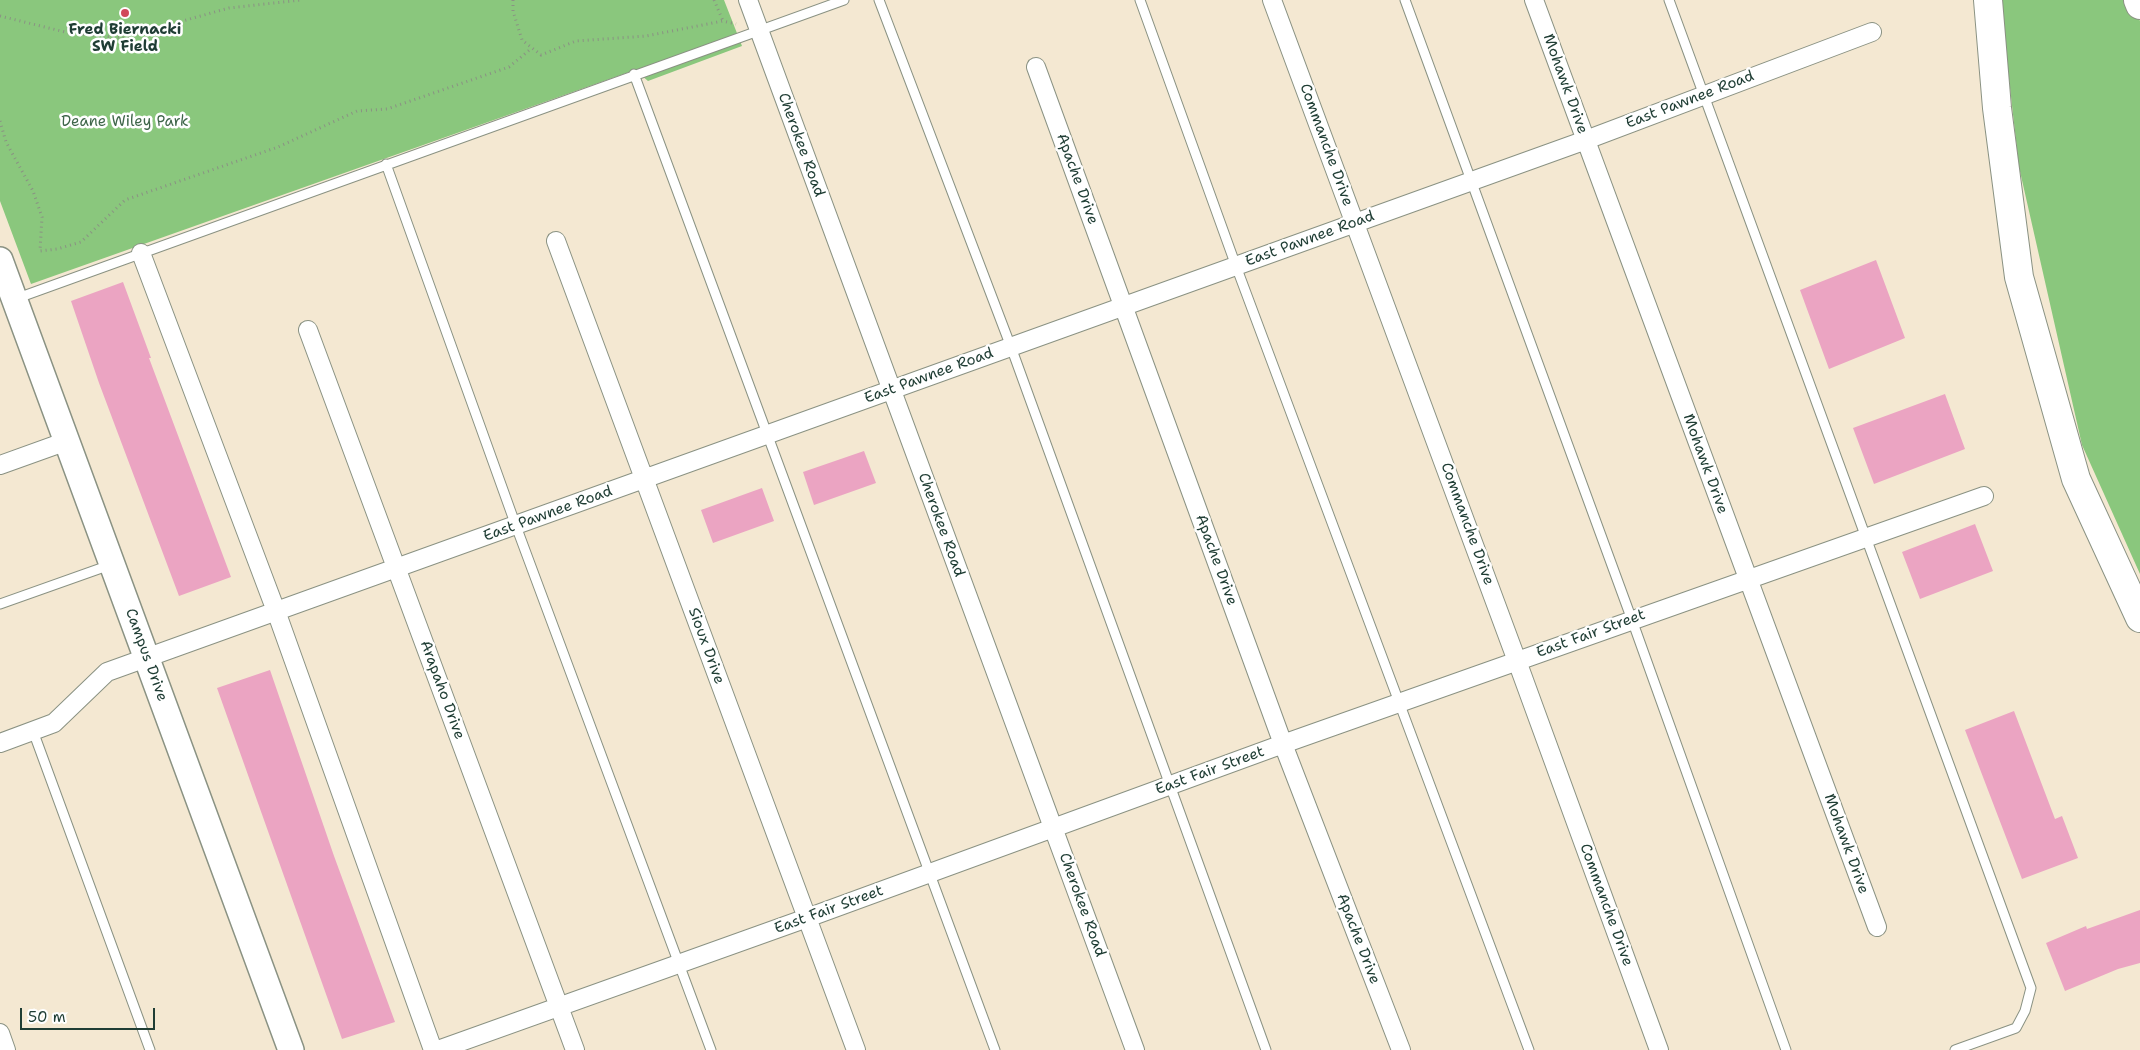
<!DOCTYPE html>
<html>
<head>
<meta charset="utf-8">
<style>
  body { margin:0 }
  #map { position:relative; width:2140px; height:1050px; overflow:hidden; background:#f4e8d2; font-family:"Shantell Sans",sans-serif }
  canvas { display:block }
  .scale { position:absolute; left:20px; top:1008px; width:135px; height:22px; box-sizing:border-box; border:2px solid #1f3d34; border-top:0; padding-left:6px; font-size:15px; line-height:18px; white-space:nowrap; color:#1f3d34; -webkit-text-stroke:4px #fff; paint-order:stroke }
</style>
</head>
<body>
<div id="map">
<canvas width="2140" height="1050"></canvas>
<div class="scale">50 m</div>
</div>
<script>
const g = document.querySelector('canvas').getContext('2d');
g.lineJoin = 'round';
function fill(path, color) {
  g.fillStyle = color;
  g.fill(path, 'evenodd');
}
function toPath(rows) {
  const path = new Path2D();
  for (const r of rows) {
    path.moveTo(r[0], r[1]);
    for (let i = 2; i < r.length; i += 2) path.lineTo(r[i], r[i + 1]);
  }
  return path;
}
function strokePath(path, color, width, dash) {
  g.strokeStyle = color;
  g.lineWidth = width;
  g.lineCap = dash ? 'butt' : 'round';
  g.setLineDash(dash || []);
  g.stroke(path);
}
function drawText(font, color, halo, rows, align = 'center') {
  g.font = font + ' "Shantell Sans",sans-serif';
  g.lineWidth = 5;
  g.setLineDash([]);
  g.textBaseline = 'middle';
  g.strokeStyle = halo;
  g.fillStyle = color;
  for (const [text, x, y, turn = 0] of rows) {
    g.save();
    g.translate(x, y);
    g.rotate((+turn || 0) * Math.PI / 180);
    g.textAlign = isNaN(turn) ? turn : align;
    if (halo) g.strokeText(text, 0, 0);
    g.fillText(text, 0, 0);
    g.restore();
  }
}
const green = toPath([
  [0,0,724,0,742,46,648,81,635,70,31,284,0,201],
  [2000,0,2130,0,2140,21,2140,574,2082,445,2019,167]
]);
const building = toPath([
  [1876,260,1905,338,1829,369,1800,290],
  [123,282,151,358,149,358,231,577,179,596,99,383,71,301],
  [1945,394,1965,449,1874,484,1853,428],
  [864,451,876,483,814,505,803,472],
  [762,488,774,521,713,543,701,510],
  [1975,524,1993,571,1920,599,1902,552],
  [270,670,334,856,395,1022,342,1039,217,688],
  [2014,711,2055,819,2062,816,2078,858,2022,879,1965,730],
  [2140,910,2140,963,2118,969,2065,991,2046,943,2086,926,2087,929]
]);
const path = toPath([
  [513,0,513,11,522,40,541,55,576,41,646,36,723,21,736,24],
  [714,0,723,21],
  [0,16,69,33,122,38,229,8,301,0],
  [0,121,6,142,33,191,42,217,40,251,57,249,81,242,125,200,278,147,357,111,387,109,509,67,532,48]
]);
const lane = toPath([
  [879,0,1011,347,1266,1050],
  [1140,0,1236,266,1529,1050],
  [1405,0,1632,620,1786,1050],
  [1669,0,2031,988,2025,1011,2016,1028,1955,1050],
  [634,74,995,1050],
  [386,164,516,526,711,1050],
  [15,299,844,0],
  [0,604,110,565],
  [33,731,150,1050]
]);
const street = toPath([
  [748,0,1135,1050],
  [1272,0,1517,661,1659,1050],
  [1534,0,1877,927],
  [1036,67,1283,744,1401,1050],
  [556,241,856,1050],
  [141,253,276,611,433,1050],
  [308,330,575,1050],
  [0,465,67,441],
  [0,743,54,723,107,672,1586,140,1872,32],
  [0,1033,6,1050],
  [438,1050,807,918,1283,744,1984,496]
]);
const secondary = toPath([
  [0,260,291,1050]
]);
const highway = toPath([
  [1988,0,1997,108,2019,277,2076,479,2140,618],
  [2138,0,2140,5]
]);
const markers = [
  [125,13,5,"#d1495b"]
];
const poiNames = [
  ["Fred Biernacki",125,30],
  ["SW Field",125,47]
];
const streetNames = [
  ["Mohawk Drive",1565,84,70],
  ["East Pawnee Road",1690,100,-21],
  ["Cherokee Road",801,145,70],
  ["Commanche Drive",1326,145,70],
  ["Apache Drive",1077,179,70],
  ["East Pawnee Road",1310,239,-20],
  ["East Pawnee Road",929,376,-20],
  ["Mohawk Drive",1705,464,70],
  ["East Pawnee Road",548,514,-20],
  ["Commanche Drive",1467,524,70],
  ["Cherokee Road",941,525,70],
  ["Apache Drive",1216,560,70],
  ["East Fair Street",1591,634,-20],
  ["Sioux Drive",706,646,70],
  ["Campus Drive",146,655,70],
  ["Arapaho Drive",442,690,70],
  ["East Fair Street",1210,771,-20],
  ["Mohawk Drive",1846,844,70],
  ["Cherokee Road",1082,905,70],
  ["Commanche Drive",1606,905,70],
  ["East Fair Street",829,910,-20],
  ["Apache Drive",1358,939,69]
];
const parkNames = [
  ["Deane Wiley Park",125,122]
];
fill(green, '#8ac77d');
fill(building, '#eba4c2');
strokePath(lane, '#8a9283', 11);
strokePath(street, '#8a9283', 20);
strokePath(secondary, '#8a9283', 28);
strokePath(highway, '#8a9283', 30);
strokePath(path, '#8a9283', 3, [1, 4]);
strokePath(lane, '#fff', 9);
strokePath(street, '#fff', 18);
strokePath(secondary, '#fff', 25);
strokePath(highway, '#fff', 28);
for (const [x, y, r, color] of markers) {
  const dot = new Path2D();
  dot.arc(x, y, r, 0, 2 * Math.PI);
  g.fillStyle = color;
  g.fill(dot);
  strokePath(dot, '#fff', 2);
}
drawText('bold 15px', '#1f3d34', '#fff', poiNames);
drawText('15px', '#1f3d34', '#fff', streetNames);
drawText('15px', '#3f664a', '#fff', parkNames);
</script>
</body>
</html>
